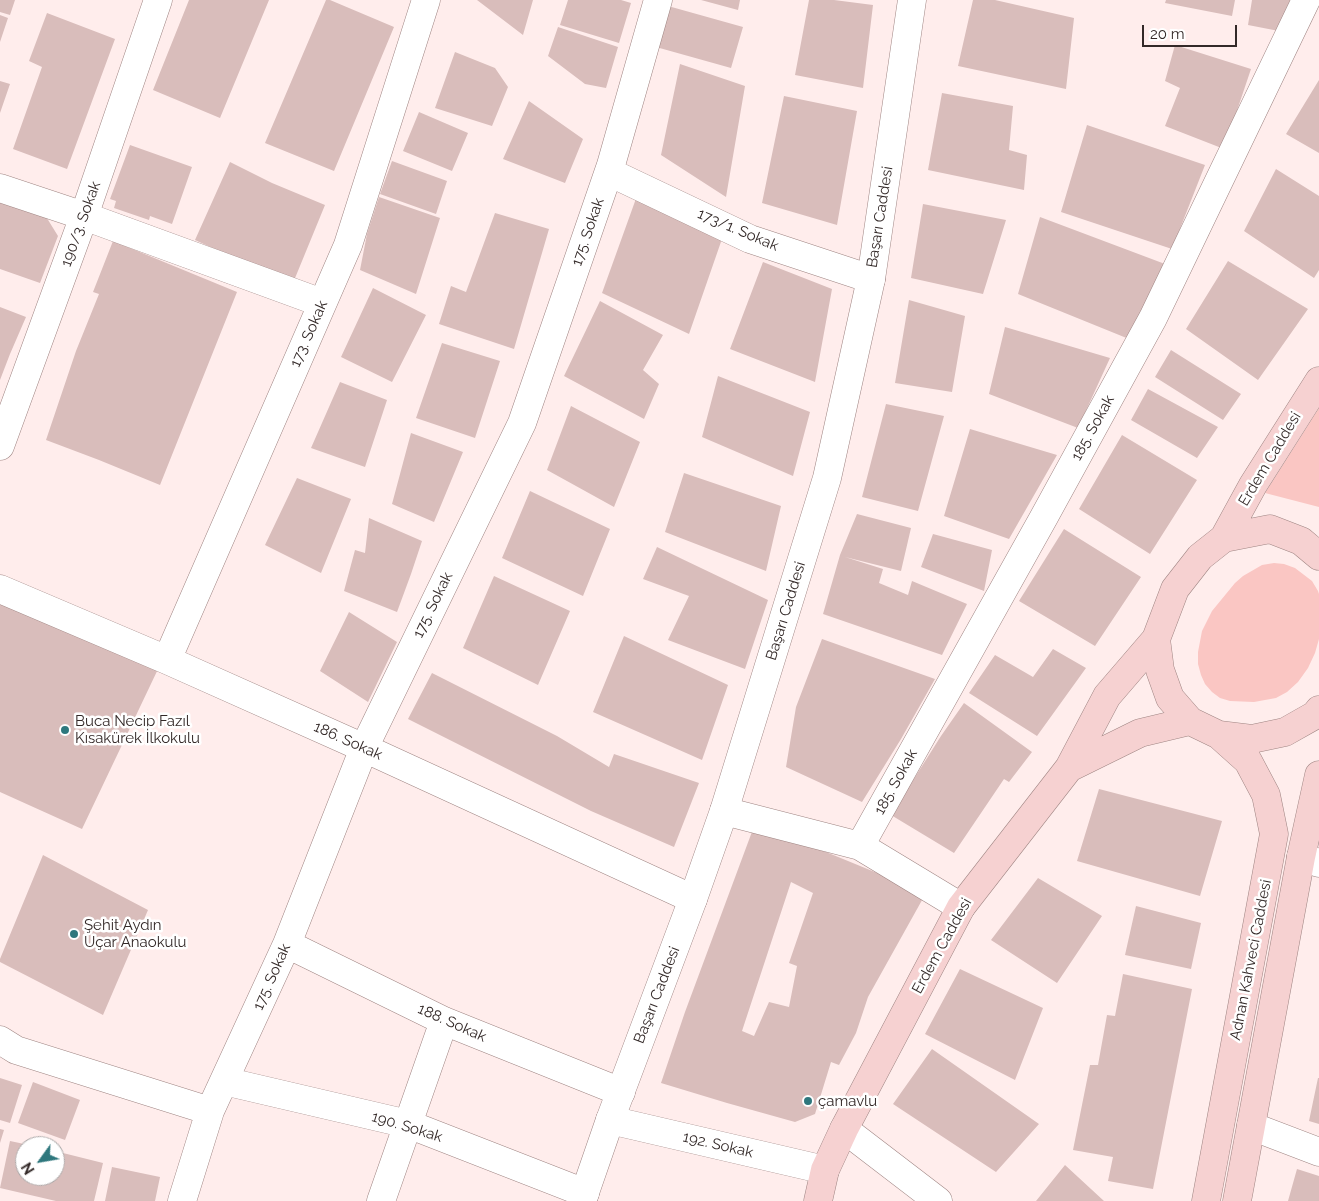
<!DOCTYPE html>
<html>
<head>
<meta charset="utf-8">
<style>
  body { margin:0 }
  #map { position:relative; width:1319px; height:1201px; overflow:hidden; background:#ffedec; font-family:Raleway,sans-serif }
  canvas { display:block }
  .north { position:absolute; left:15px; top:1136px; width:50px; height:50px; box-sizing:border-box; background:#fff; border:1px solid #ada9a9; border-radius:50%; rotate:238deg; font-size:14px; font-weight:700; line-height:20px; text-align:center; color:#332928 }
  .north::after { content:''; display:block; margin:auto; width:18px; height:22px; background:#2e777d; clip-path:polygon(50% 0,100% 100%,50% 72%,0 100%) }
  .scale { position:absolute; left:1142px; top:25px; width:95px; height:22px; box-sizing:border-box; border:2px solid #332928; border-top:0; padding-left:6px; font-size:15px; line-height:18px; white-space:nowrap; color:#332928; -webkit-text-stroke:4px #fff; paint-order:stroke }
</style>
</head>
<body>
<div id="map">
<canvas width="1319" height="1201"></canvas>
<div class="north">N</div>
<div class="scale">20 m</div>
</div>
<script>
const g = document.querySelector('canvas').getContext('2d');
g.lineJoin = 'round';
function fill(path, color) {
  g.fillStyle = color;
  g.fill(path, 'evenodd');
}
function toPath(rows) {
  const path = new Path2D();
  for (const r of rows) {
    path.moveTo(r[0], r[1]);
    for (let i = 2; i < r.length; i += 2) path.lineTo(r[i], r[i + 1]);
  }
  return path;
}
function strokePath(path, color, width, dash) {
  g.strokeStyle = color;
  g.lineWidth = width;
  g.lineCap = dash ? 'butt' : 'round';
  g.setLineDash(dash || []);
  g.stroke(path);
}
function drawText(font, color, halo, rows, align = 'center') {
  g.font = font + ' Raleway,sans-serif';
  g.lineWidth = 5;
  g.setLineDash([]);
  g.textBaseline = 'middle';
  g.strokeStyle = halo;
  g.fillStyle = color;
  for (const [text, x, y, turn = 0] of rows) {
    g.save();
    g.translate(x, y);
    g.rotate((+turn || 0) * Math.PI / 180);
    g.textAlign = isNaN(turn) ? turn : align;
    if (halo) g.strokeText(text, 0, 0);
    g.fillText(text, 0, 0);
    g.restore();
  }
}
const green = toPath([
  [1319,408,1319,507,1265,493],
  [1274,563,1284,564,1295,568,1312,581,1318,591,1319,594,1319,639,1315,653,1308,668,1298,682,1287,692,1276,698,1254,702,1230,701,1220,698,1212,692,1205,684,1201,675,1198,664,1198,652,1202,631,1212,611,1235,583,1243,576,1262,565]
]);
const building = toPath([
  [0,0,15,0,10,15,0,12],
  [189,0,269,0,220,118,153,90],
  [326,0,330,0,394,27,334,171,265,143],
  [477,0,533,0,523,35],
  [568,0,621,0,631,3,619,43,560,25],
  [701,0,740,0,738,10],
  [809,0,834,0,873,5,863,88,795,75],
  [973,0,995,0,1074,18,1066,89,958,66],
  [1166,0,1235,0,1232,16,1165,3],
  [1252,0,1294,0,1284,32,1248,25],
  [668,6,743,27,731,68,656,47],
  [47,13,115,39,67,169,13,149,42,67,29,61],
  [0,15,8,18,0,42],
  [558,27,618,47,606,88,585,84,548,56],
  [1175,45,1251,69,1224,149,1165,126,1180,88,1165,81],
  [455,52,495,68,508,87,492,126,435,108],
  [680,64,745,86,726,197,661,155],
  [1319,80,1319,153,1286,134],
  [0,81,10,84,0,113],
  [942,93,1013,106,1009,150,1027,155,1024,190,928,170],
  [784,96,857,111,837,225,762,203],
  [529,101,583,139,565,183,503,159],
  [419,112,468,133,452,171,403,151],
  [1087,125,1205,165,1172,249,1061,212],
  [130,145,192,167,172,224,150,216,149,220,114,208,116,201,110,199],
  [392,161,447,181,436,214,380,194],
  [230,162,272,183,325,205,293,283,241,261,195,240],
  [1276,169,1319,196,1319,270,1314,278,1244,231],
  [638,193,723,236,689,334,602,293],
  [379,197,440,218,416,294,360,270,367,234],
  [0,198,45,215,58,236,40,283,0,269],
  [923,204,1006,220,983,294,911,278],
  [495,213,549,229,514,349,439,324,451,286,466,292],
  [1040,217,1165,264,1129,339,1018,294],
  [113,241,237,292,160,485,99,460,46,440,76,351,99,294,93,292],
  [1228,261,1308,309,1258,380,1186,329],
  [763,262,832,289,815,382,730,349],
  [373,288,426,315,392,382,341,357],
  [909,300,965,316,952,392,895,383],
  [600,301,663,335,643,370,659,384,644,419,564,376],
  [0,307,26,317,10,354,0,380],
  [1005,327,1110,358,1078,428,989,394],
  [442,343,500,361,475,438,416,418],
  [1171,350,1241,394,1223,420,1155,377],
  [718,376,810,412,793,476,702,437],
  [340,382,387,400,365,467,311,448],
  [1148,389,1218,427,1197,458,1131,420],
  [886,404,944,416,918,511,862,497],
  [571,406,640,442,614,507,547,470],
  [970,429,1057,455,1009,539,944,516],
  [411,433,463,452,434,522,392,504],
  [1122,435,1197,480,1150,554,1079,509],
  [684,473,781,506,766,571,665,532],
  [297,478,351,499,321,573,265,545],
  [530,491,610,529,583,596,502,558],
  [857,514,911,528,901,571,845,557,883,569,879,583,908,595,912,581,967,604,942,655,823,614,840,555],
  [369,518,422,541,411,574,397,612,344,591,355,550,365,553],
  [1064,529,1141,577,1095,646,1019,601],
  [933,534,992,550,984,591,921,567],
  [657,547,768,600,745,669,668,640,689,596,643,579],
  [494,576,570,611,538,685,463,648],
  [0,603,159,667,82,829,0,792],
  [349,612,397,642,368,702,320,671],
  [624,636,728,685,702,760,593,712],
  [822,639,935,679,901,739,862,802,786,767,796,707],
  [1053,649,1086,668,1037,736,969,693,995,655,1033,677],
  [432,673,557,736,609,767,614,754,699,783,674,847,591,811,408,719],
  [964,703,1032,752,1009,782,1004,779,954,853,891,815,941,736],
  [1099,789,1222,821,1200,896,1077,861],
  [753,829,826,852,926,893,868,997,856,1033,839,1065,831,1062,815,1114,795,1122,727,1103,661,1083,685,1012],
  [791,882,813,893,789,963,797,966,789,1007,769,1002,754,1036,742,1031],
  [43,855,148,910,103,1015,0,962,0,959],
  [1038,878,1102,916,1057,983,991,940],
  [1136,906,1201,923,1191,969,1125,955],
  [960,969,1043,1008,1015,1080,925,1034],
  [1123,974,1192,989,1153,1189,1108,1181,1113,1157,1073,1150,1090,1065,1098,1065,1107,1015,1115,1016],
  [932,1049,1039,1124,996,1172,893,1104],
  [0,1078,22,1085,10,1123,0,1120],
  [1318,1078,1319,1078,1319,1124,1309,1121],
  [33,1082,80,1100,65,1140,18,1123],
  [0,1129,4,1130,0,1143],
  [10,1141,29,1145,25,1146,25,1176,55,1176,55,1151,103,1163,94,1201,56,1201,0,1188],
  [1065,1165,1104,1201,1036,1201],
  [112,1167,160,1177,155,1201,105,1201],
  [1297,1169,1319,1176,1319,1201,1288,1201]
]);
const minor = toPath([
  [609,172,750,239,871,279],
  [0,188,84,216,322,303],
  [0,446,84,216,158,0],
  [0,589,167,660,364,748,693,899],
  [167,660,348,245,426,0],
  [724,811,860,846,961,907],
  [860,846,1044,517,1153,318,1306,0],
  [1301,857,1319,863],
  [287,944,444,1021,621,1092],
  [0,1040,16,1050,210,1111],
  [224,1081,408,1124,585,1193],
  [610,1120,825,1170],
  [1251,1126,1319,1152],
  [844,1129,938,1201],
  [182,1201,210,1111,287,944,364,748,522,423,611,165,658,0],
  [381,1201,444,1021]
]);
const tertiary = toPath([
  [582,1201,610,1120,693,899,724,811,827,478,871,279,912,0]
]);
const secondary = toPath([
  [1224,538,1253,485,1319,381],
  [1319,556,1301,541,1270,529,1224,538,1200,557,1175,589,1156,639,1160,670,1170,698,1190,721,1219,735,1252,739,1285,732,1315,715,1319,710],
  [1069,768,1140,733,1190,721],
  [818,1201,825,1170,844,1129,961,907,1069,768,1107,696,1156,639],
  [1206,1201,1274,834,1266,795,1248,761,1219,735],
  [1237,1201,1301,857,1319,775]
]);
const markers = [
  [65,730,5,"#2e777d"],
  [74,934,5,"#2e777d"],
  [808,1101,5,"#2e777d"]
];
const streetNames = [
  ["Başarı Caddesi",880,217,-81],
  ["190/3. Sokak",81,224,-70],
  ["173/1. Sokak",738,230,23],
  ["175. Sokak",588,232,-71],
  ["173. Sokak",309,334,-66],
  ["185. Sokak",1093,428,-61],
  ["Erdem Caddesi",1270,459,-59],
  ["175. Sokak",433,605,-64],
  ["Başarı Caddesi",786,611,-73],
  ["186. Sokak",348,741,24],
  ["185. Sokak",896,782,-61],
  ["Erdem Caddesi",942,946,-61],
  ["Adnan Kahveci Caddesi",1251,960,-79],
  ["175. Sokak",272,977,-66],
  ["Başarı Caddesi",657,995,-69],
  ["188. Sokak",452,1023,24],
  ["190. Sokak",407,1127,17],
  ["192. Sokak",718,1145,13]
];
const poiNames = [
  ["Buca Necip Fazıl",75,721],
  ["Kısakürek İlkokulu",75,738],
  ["Şehit Aydın",84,925],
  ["Uçar Anaokulu",84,942],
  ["çamavlu",818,1101]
];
fill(green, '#fac6c3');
fill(building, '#d9bdbb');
strokePath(minor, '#9f8583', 29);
strokePath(tertiary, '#9f8583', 29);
strokePath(secondary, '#9f8583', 29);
strokePath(minor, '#fff', 28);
strokePath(tertiary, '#fff', 28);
strokePath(secondary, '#f6d1d1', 28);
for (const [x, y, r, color] of markers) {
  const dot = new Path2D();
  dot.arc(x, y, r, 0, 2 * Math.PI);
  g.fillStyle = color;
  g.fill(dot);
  strokePath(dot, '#fff', 2);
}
drawText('15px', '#332928', '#fff', streetNames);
drawText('15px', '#332928', '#fff', poiNames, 'left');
</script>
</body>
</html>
